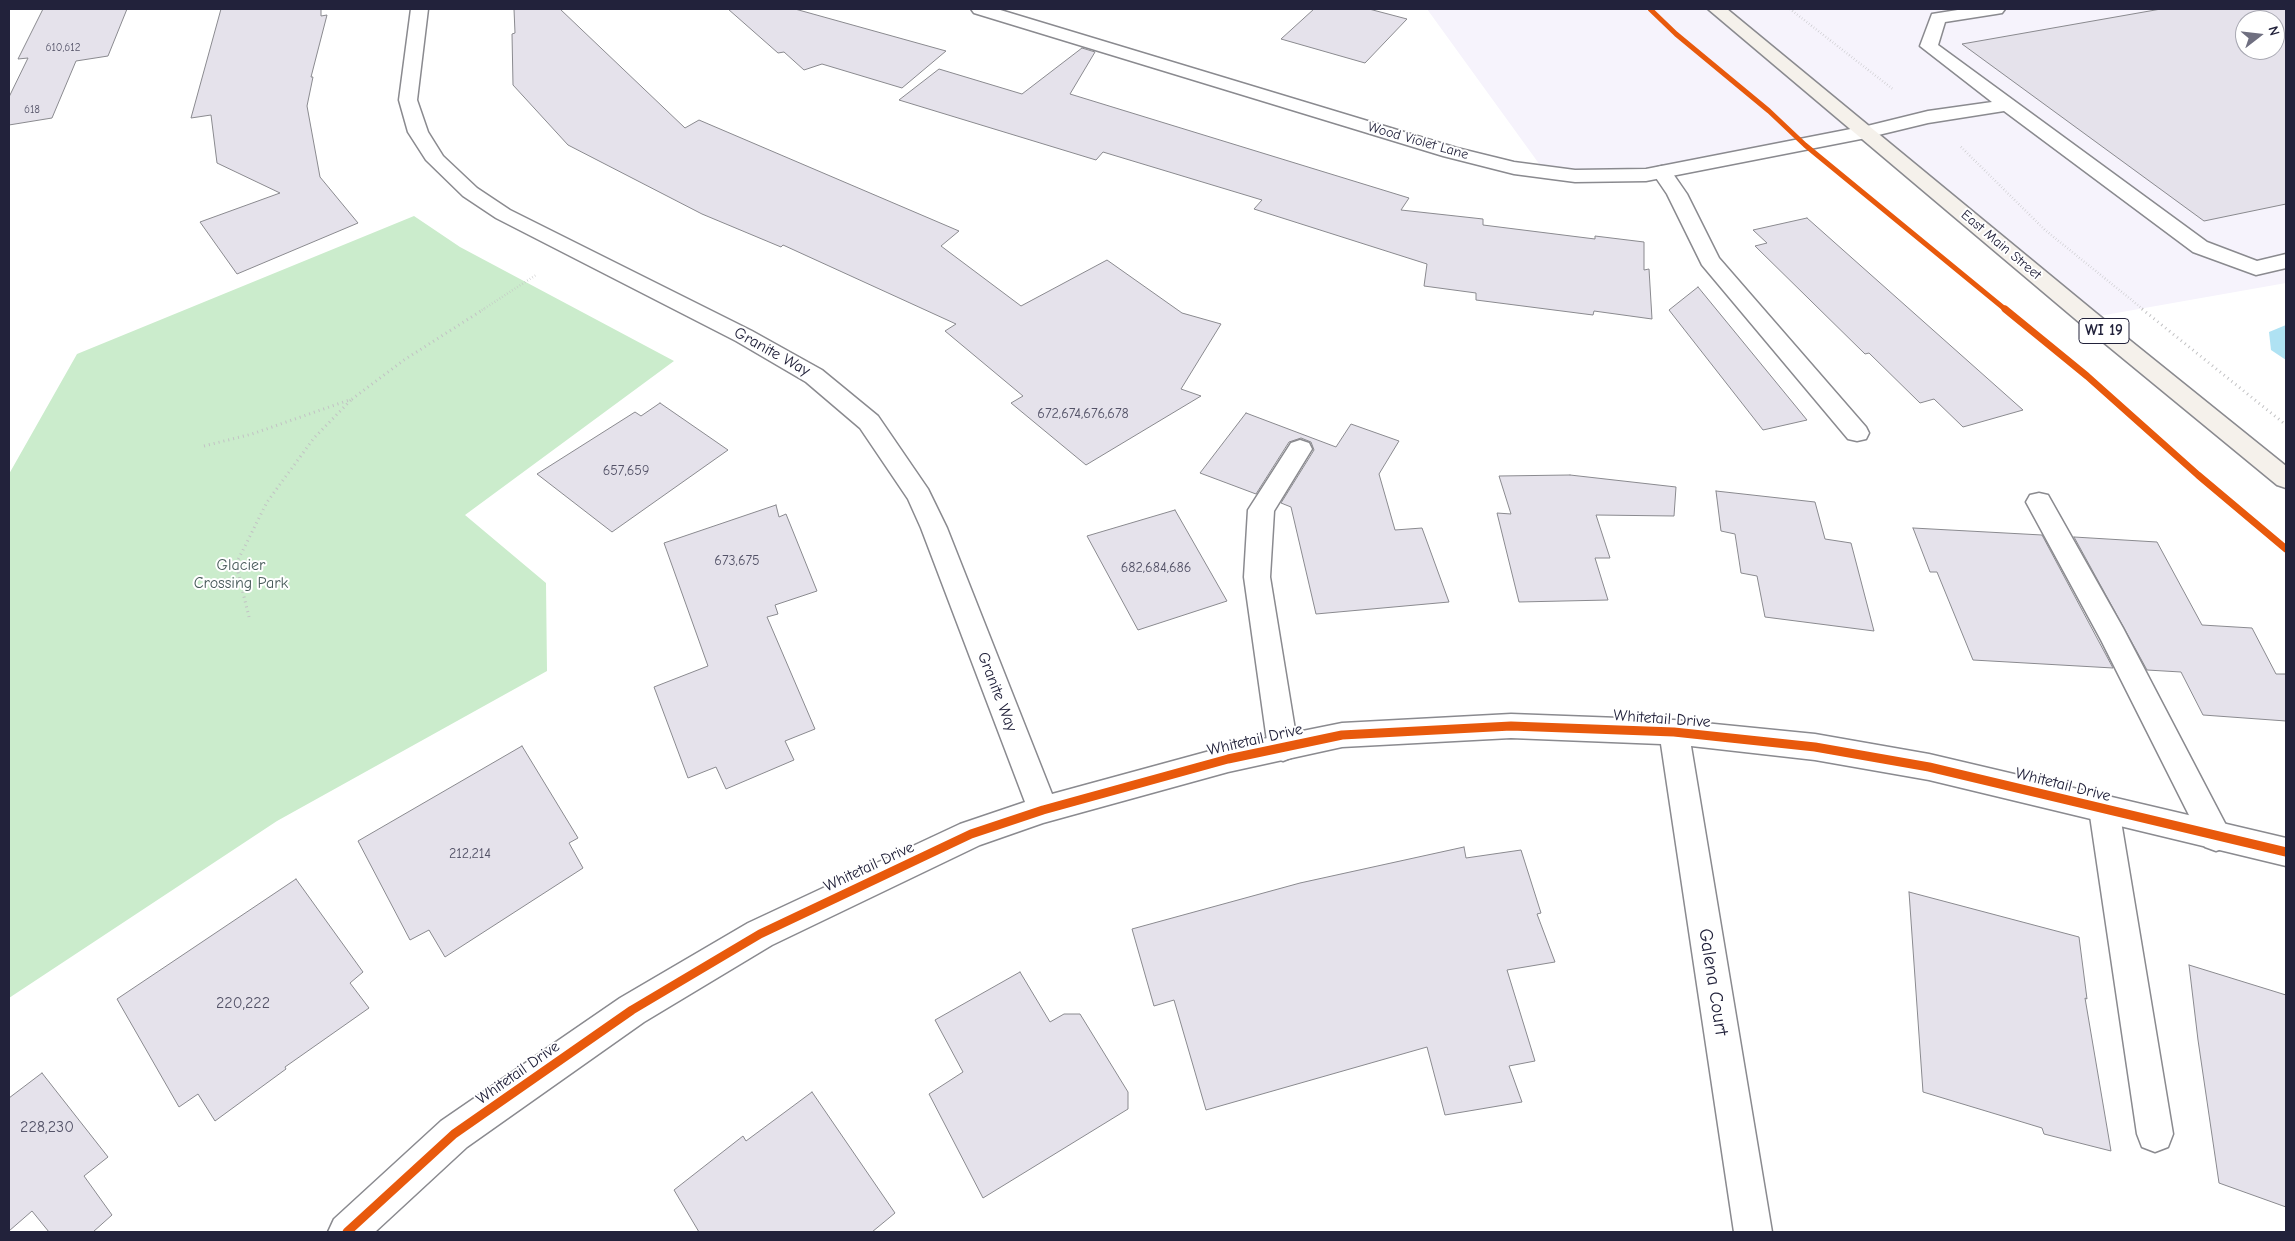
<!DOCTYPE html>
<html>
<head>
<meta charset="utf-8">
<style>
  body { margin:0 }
  #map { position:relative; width:2295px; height:1241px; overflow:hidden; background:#fff; font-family:"Comic Neue",sans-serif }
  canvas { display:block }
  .frame { position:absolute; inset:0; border:10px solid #22223b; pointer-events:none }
  .north { position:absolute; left:2235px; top:10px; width:50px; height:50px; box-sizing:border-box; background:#fff; border:1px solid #a7a7b1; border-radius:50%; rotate:74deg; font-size:14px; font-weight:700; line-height:20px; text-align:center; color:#22223b }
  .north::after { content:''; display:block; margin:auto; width:18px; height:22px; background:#6f6f80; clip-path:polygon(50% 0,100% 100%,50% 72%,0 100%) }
</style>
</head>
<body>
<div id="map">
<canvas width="2295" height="1241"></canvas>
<div class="frame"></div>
<div class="north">N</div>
</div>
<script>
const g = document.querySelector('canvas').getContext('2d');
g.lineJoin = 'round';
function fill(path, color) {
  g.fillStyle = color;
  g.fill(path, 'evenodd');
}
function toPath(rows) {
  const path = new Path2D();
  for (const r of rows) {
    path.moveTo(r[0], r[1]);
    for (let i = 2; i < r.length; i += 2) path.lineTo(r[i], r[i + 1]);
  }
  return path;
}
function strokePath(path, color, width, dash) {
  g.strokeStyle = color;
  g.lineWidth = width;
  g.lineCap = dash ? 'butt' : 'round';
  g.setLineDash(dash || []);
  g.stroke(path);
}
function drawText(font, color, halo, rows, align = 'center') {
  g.font = font + ' "Comic Neue",sans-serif';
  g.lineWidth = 4;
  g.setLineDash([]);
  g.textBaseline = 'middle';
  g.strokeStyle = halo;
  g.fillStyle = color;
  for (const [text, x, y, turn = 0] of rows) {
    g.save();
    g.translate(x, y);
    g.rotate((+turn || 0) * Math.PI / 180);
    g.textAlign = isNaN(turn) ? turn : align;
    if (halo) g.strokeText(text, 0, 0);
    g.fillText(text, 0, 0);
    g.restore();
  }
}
const built = toPath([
  [1427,9,2286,9,2286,283,2088,318,1866,132,1646,175,1545,172],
  [2245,20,2275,20,2275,50,2245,50]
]);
const green = toPath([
  [414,216,460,247,674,361,465,515,546,583,547,671,277,821,9,998,9,474,77,354]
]);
const water = toPath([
  [2286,325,2286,360,2271,350,2269,332]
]);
const building = toPath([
  [43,9,127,9,108,56,76,61,52,118,9,125,9,97,28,58,18,59,43,9],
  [221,9,321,9,321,16,327,15,311,77,313,77,307,106,320,177,358,223,237,274,200,222,280,193,217,163,211,115,191,118,221,9],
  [514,9,560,9,685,128,699,120,959,231,941,246,1021,306,1107,260,1182,313,1221,324,1181,389,1201,396,1086,465,1011,403,1023,396,945,331,956,324,783,245,781,247,702,214,568,145,513,85,512,34,515,33,514,9],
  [728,9,795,9,946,51,902,88,822,64,804,70,784,52,778,53,728,9],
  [1314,9,1369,9,1407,19,1365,63,1281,39,1314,9],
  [2161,9,2286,9,2286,204,2204,221,1962,44,2161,9],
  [2245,20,2275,20,2275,50,2245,50,2245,20],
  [1082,48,1095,52,1070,94,1409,198,1401,210,1483,219,1483,225,1595,239,1595,236,1644,242,1644,270,1649,269,1652,319,1594,311,1593,315,1476,300,1476,293,1424,286,1427,264,1254,209,1262,200,1103,152,1096,160,899,100,939,69,1022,94,1082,48],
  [1807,218,2023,410,1963,427,1934,399,1920,403,1869,353,1865,354,1755,246,1767,243,1753,230,1807,218],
  [1698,287,1807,420,1763,430,1669,310,1698,287],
  [660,403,728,450,612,532,537,474,635,412,641,416,660,403],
  [1246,413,1336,447,1351,424,1399,441,1379,474,1395,530,1422,528,1449,602,1316,614,1291,507,1281,503,1314,450,1311,442,1301,438,1289,442,1256,494,1200,473,1246,413],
  [1570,475,1676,487,1674,516,1596,515,1610,558,1595,558,1608,600,1519,602,1497,513,1511,514,1499,476,1570,475],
  [1716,491,1815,502,1825,539,1851,543,1874,631,1765,617,1757,576,1741,573,1735,534,1721,531,1716,491],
  [776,505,779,517,786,514,817,591,775,605,778,614,767,617,815,729,785,741,794,760,726,789,716,767,688,778,654,687,708,666,664,543,776,505],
  [1175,510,1227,601,1138,630,1087,536,1175,510],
  [1913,528,2042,535,2113,668,1973,660,1937,572,1930,572,1913,528],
  [2074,537,2157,542,2202,625,2252,628,2276,674,2286,674,2286,721,2203,715,2181,672,2147,670,2074,537],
  [522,746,578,838,569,843,583,868,445,957,429,930,410,940,358,841,522,746],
  [1464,847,1466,858,1521,850,1541,913,1537,914,1555,962,1507,970,1535,1061,1509,1066,1522,1102,1445,1115,1427,1047,1206,1110,1174,1000,1154,1006,1132,929,1300,883,1464,847],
  [296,879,363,972,350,983,369,1008,285,1067,286,1069,215,1121,198,1094,179,1107,117,999,296,879],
  [1909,892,2079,937,2087,999,2085,998,2111,1151,2044,1134,2042,1128,1923,1092,1909,892],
  [2189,965,2286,995,2286,1207,2219,1183,2198,1040,2189,965],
  [1020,972,1050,1022,1064,1014,1080,1014,1128,1092,1128,1109,983,1198,929,1094,963,1072,935,1020,1020,972],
  [42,1073,108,1157,84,1176,112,1215,93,1232,49,1232,32,1211,9,1231,9,1098,42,1073],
  [812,1092,895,1213,872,1232,699,1232,674,1190,743,1136,746,1141,812,1092]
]);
const pathFar1 = toPath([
  [1790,9,1894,90],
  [1961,147,2045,230,2144,310],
  [482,310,536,275]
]);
const path = toPath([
  [2142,309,2286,425],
  [204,446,252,434,352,399,404,360,484,309],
  [249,617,236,564,267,502,314,438,351,400]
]);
const service = toPath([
  [1964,9,2005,9,2002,13,1996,14,1945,22,1938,45,2207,242,2257,261,2286,254,2286,268,2256,275,2193,252,2004,111,1928,123,1866,138,1859,136,1856,132,1859,128,1928,111,1992,102,1920,46,1932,14,1964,9],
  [1662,166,1669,168,1687,194,1719,258,1866,427,1869,433,1866,439,1857,441,1848,439,1702,265,1667,194,1652,172,1655,168,1662,166],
  [1300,440,1309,443,1312,449,1274,511,1270,577,1298,748,1293,757,1283,761,1273,757,1268,748,1244,577,1248,510,1291,443,1300,440],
  [2039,493,2048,495,2123,628,2227,827,2232,837,2227,847,2216,851,2205,847,2101,640,2026,502,2030,495,2039,493],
  [2104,796,2115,799,2119,809,2173,1134,2168,1147,2155,1152,2142,1147,2137,1134,2089,809,2093,799,2104,796]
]);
const minor = toPath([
  [411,9,428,9,417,100,428,132,443,156,477,188,510,210,752,331,822,370,878,416,928,489,947,528,1052,794,1228,746,1342,723,1511,714,1674,720,1815,734,1929,754,2286,838,2286,866,1929,780,1815,760,1691,746,1772,1232,1734,1232,1661,744,1511,738,1342,747,1228,772,1043,823,980,845,772,945,644,1022,467,1147,375,1232,328,1232,334,1219,441,1121,620,998,748,923,960,824,1025,802,921,528,908,499,860,428,806,382,736,341,496,218,463,196,426,160,408,132,399,100,411,9],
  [971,9,997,9,1457,148,1514,162,1575,170,1646,169,1866,126,1873,128,1876,132,1873,136,1866,138,1646,181,1575,182,1514,174,1443,156,974,13,971,9]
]);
const primary = toPath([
  [1708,9,1727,9,2096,313,2286,466,2286,488,2277,485,2080,323,1708,9]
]);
const cyclewayFar2 = toPath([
  [1650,9,1676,34,1769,111,1805,145,2006,310]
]);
const cyclewayFar1 = toPath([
  [2005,309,2087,376,2198,475,2286,549]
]);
const cycleway = toPath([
  [347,1232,454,1134,632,1010,760,934,971,834,1043,810,1228,759,1342,735,1511,726,1674,732,1815,747,1929,767,2286,852]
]);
const farNumbernames = [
  ["610,612",63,48],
  ["618",32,110]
];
const farStreetnames = [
  ["Wood Violet Lane",1418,141,16],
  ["East Main Street",2001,245,40]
];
const numberNames = [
  ["672,674,676,678",1083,414],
  ["657,659",626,471],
  ["673,675",737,561],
  ["682,684,686",1156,568],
  ["212,214",470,854]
];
const shields = [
  [2104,331,50]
];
const shieldNames = [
  ["WI 19",2104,331]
];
const streetNames = [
  ["Granite Way",772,352,29],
  ["Granite Way",997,692,69],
  ["Whitetail Drive",1662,719,4],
  ["Whitetail Drive",1255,740,-13],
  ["Whitetail Drive",2063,785,14],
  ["Whitetail Drive",869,867,-25],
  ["Whitetail Drive",518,1073,-35]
];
const parkNames = [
  ["Glacier",241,565],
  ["Crossing Park",241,583]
];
const nearNumbernames = [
  ["220,222",243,1003],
  ["228,230",47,1127]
];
const nearStreetnames = [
  ["Galena Court",1713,982,81]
];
fill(built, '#f6f3fc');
fill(green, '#cbeccc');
fill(water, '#afe2f3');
fill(building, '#e5e2eb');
strokePath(building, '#8a8a8f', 1);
strokePath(service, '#8a8a8f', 3);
strokePath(minor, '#8a8a8f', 3);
strokePath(primary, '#8a8a8f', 3);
strokePath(pathFar1, '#c2c2c4', 2.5, [0.5, 2.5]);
strokePath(path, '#c2c2c4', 3, [1, 4]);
fill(service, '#fff');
fill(minor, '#fff');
fill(primary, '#f5f1eb');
strokePath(cyclewayFar2, '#e8590c', 5);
strokePath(cyclewayFar1, '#e8590c', 7);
strokePath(cycleway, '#e8590c', 9);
drawText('11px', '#535267', null, farNumbernames);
drawText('14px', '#22223b', '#fff', farStreetnames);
drawText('14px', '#535267', null, numberNames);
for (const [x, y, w] of shields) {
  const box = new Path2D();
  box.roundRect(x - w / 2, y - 12.5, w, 25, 4);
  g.fillStyle = '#fff';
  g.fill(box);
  strokePath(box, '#22223b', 1);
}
drawText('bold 15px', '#22223b', null, shieldNames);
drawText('16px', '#22223b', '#fff', streetNames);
drawText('16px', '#485a5a', '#fff', parkNames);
drawText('16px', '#535267', null, nearNumbernames);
drawText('19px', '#22223b', '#fff', nearStreetnames);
</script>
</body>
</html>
